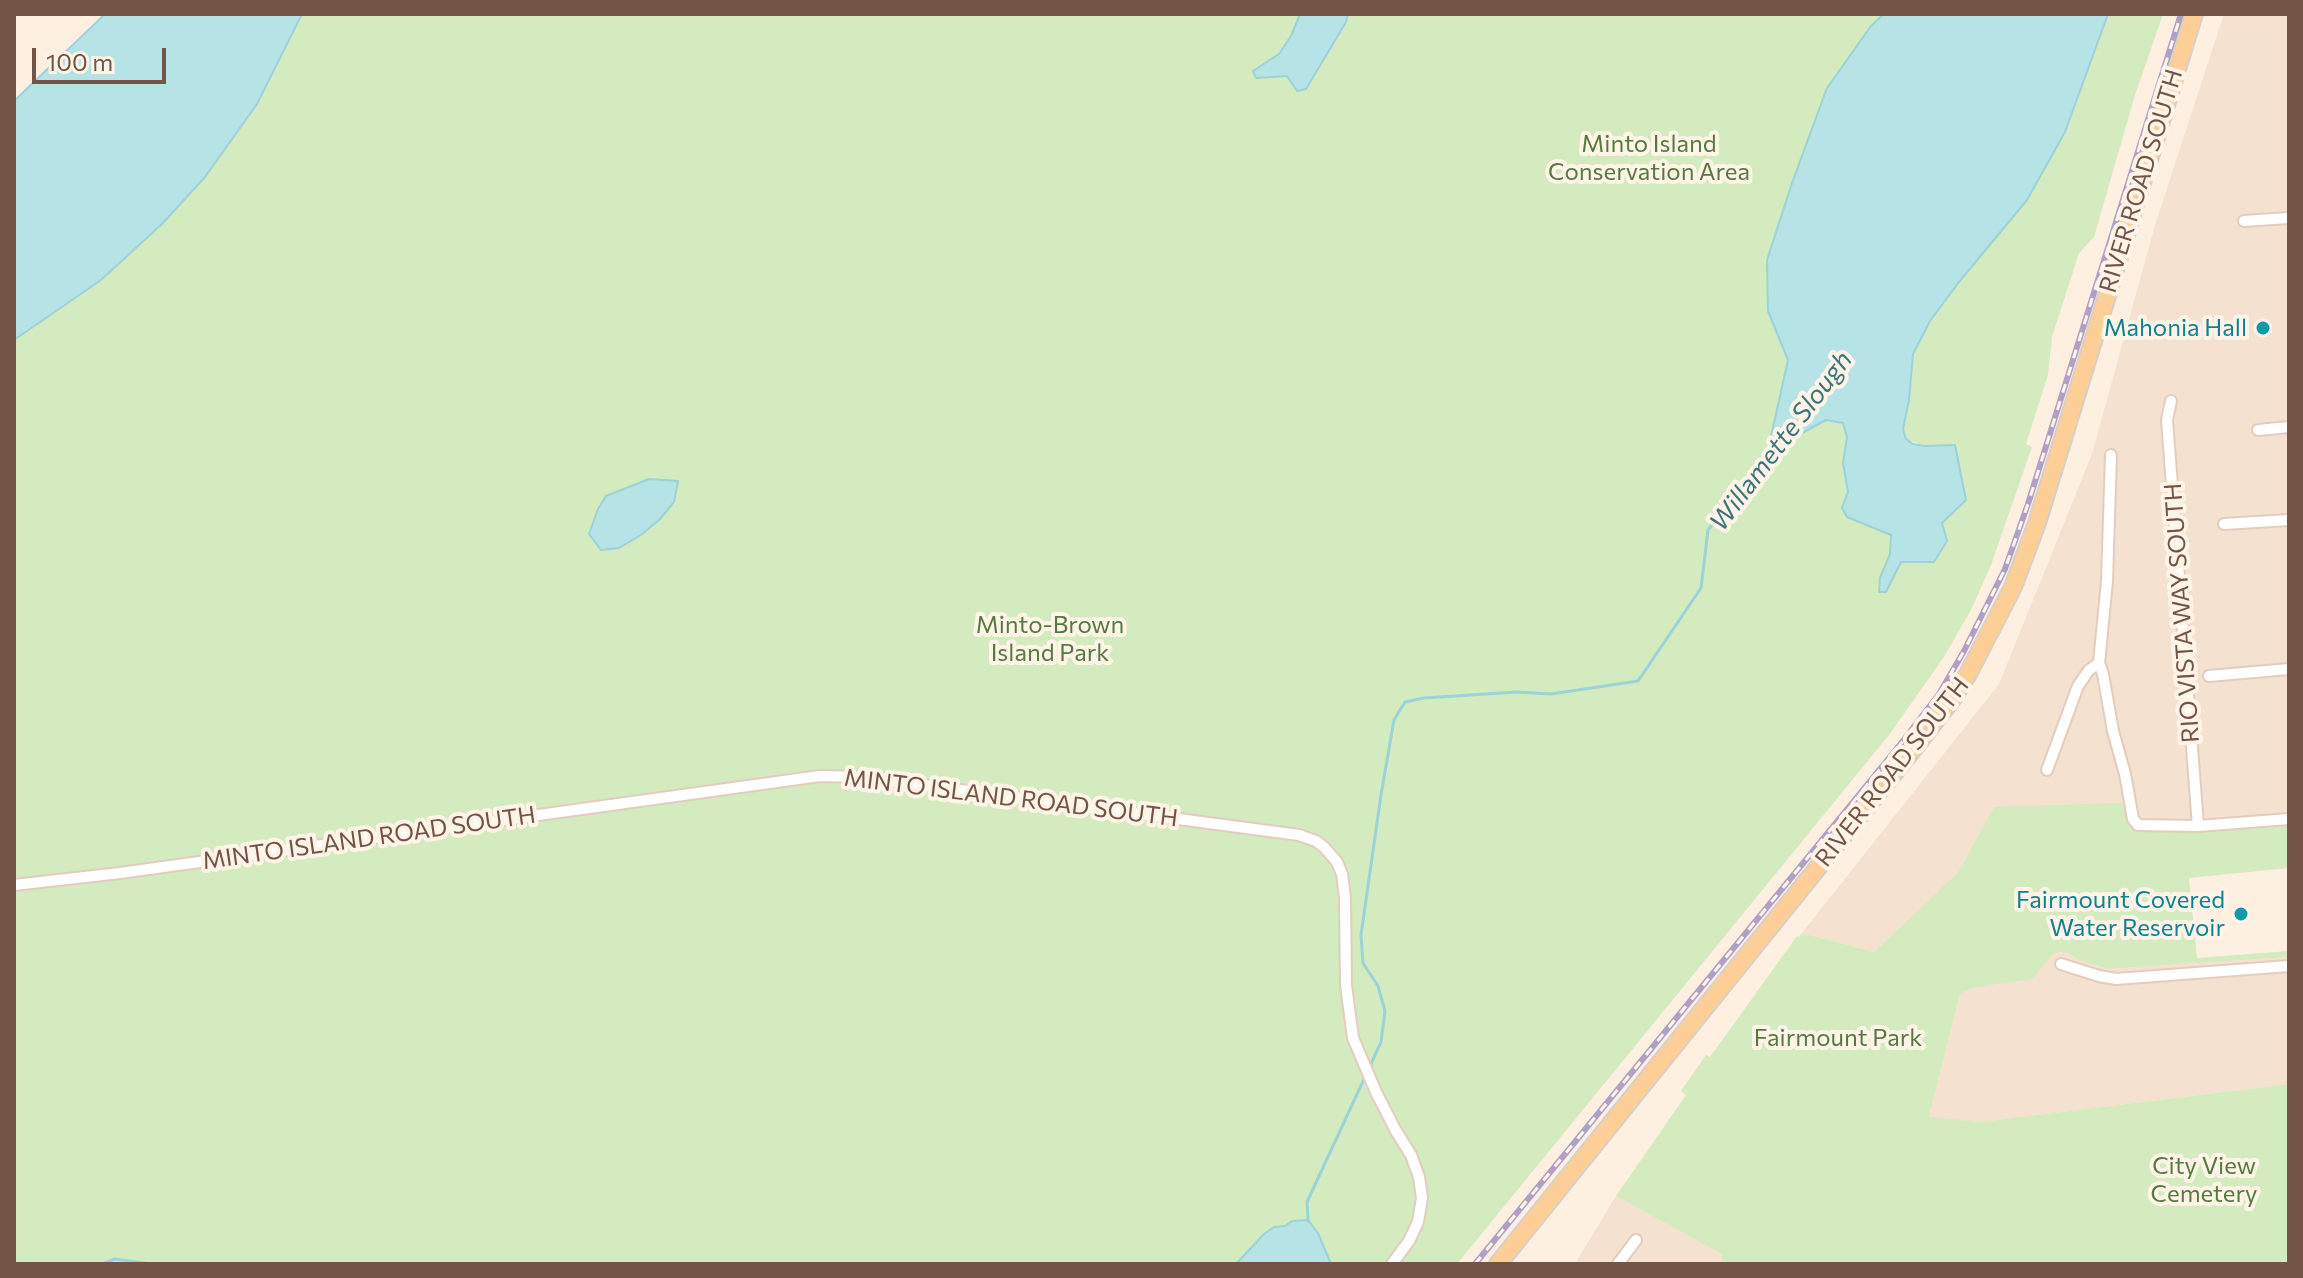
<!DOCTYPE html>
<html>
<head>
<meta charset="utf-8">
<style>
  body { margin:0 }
  #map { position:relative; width:2303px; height:1278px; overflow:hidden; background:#fdf0e1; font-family:Commissioner,sans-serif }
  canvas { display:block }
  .frame { position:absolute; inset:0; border:16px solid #745447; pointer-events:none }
  .scale { position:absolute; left:32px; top:48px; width:134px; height:36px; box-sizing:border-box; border:4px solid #745447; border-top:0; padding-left:10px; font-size:24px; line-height:28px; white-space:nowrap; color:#745447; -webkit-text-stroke:6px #fff4e7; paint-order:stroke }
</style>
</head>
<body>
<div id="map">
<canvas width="2303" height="1278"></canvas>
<div class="frame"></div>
<div class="scale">100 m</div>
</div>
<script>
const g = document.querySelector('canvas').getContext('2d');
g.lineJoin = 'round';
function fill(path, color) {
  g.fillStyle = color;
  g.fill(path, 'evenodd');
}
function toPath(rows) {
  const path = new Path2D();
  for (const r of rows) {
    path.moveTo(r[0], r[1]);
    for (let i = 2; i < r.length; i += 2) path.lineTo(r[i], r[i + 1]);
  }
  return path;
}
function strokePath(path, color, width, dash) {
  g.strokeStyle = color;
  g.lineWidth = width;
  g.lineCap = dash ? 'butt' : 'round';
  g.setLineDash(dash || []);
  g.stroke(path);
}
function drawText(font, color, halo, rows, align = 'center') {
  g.font = font + ' Commissioner,sans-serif';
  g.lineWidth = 8;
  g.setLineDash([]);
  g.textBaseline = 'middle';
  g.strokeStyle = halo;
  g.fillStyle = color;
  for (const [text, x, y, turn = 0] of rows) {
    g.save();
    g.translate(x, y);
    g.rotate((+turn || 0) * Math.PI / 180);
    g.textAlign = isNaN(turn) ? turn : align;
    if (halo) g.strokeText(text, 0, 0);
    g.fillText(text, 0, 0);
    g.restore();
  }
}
const residential = toPath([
  [2224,14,2289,14,2289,826,2196,832,2184,828,2131,829,1994,807,1958,872,1874,952,1802,933,1999,684,2092,454,2155,225],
  [2059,952,2066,952,2079,960,2108,969,2289,957,2289,1084,1980,1122,1929,1118,1960,994,1973,988,2033,979,2052,955],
  [1616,1196,1723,1254,1722,1264,1575,1264]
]);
const green = toPath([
  [302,14,1884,14,1871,26,1792,183,1767,260,1768,311,1788,360,1771,441,1777,447,1826,420,1844,423,1847,437,1843,463,1848,492,1847,517,1891,535,1890,554,1880,578,1880,592,1886,591,1901,562,1942,524,1955,445,1924,446,1906,439,1903,429,1909,400,1913,354,1930,321,1959,282,2027,200,2065,132,2108,14,2163,14,2135,95,2094,237,2079,253,2052,337,2048,375,2026,444,2032,447,1991,565,1972,608,1944,657,1889,735,1457,1264,14,1264,14,340,101,280,163,223,205,177,257,104],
  [2123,803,2132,829,2184,828,2196,832,2289,826,2289,868,2189,878,2197,958,2289,951,2289,957,2108,969,2079,960,2066,952,2059,952,2052,955,2033,979,1973,988,1960,994,1929,1117,1980,1122,2289,1084,2289,1264,1722,1264,1722,1254,1616,1196,1686,1095,1681,1091,1706,1055,1710,1057,1797,936,1799,937,1802,933,1874,952,1958,872,1994,807]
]);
const water = toPath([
  [105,14,302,14,257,104,205,177,163,223,101,280,14,340,14,101,105,14],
  [1300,14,1348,14,1346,22,1306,89,1297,91,1287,76,1256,78,1253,71,1279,54,1291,36,1300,14],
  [1884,14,2108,14,2065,132,2027,200,1959,282,1930,321,1913,354,1909,400,1903,429,1906,439,1913,444,1924,446,1955,445,1966,500,1942,523,1947,541,1934,562,1901,562,1886,592,1879,592,1880,578,1890,554,1891,535,1847,517,1842,508,1848,492,1843,463,1847,437,1843,423,1826,420,1777,447,1770,441,1788,360,1768,311,1767,260,1792,183,1827,88,1871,26,1884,14],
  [649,479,678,481,674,502,660,519,641,535,619,548,601,550,589,534,598,509,606,496,649,479],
  [1308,1220,1318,1233,1331,1264,1236,1264,1264,1234,1274,1227,1285,1226,1292,1221,1308,1220]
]);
const stream = toPath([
  [1370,1066,1381,1042,1385,1011,1378,986,1363,963,1361,935,1381,795,1394,720,1405,702,1424,698,1517,692,1551,694,1638,681,1701,588,1708,530,1775,444],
  [1308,1221,1307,1202,1365,1077],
  [102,1264,115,1259,151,1264]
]);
const street = toPath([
  [2244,221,2289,218],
  [2171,401,2167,420,2198,826],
  [2258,430,2289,427],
  [2111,455,2107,581,2099,663,2103,674,2113,731,2125,774,2133,819,2138,825,2198,826,2289,819],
  [2224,524,2289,520],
  [2209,676,2289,669],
  [2047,770,2078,686,2089,670,2099,663],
  [14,885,120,873,820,776,862,777,1299,835,1316,841,1324,847,1337,862,1342,874,1345,898,1346,985,1353,1038,1376,1092,1396,1131,1411,1155,1419,1177,1422,1198,1418,1222,1409,1241,1392,1264],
  [2061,964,2099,976,2116,979,2289,966],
  [1618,1264,1636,1240]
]);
const primary = toPath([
  [1498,1264,1911,752,1953,698,1968,674,2013,587,2037,523,2194,14]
]);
const rail = toPath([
  [1475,1264,1899,746,1939,694,1964,651,2005,569,2028,504,2181,14]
]);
const markers = [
  [2263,328,8,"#0f9aa8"],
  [2241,914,8,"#0f9aa8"]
];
const parkNames = [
  ["Minto Island",1649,144],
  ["Conservation Area",1649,172],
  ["Minto-Brown",1050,625],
  ["Island Park",1050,653],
  ["Fairmount Park",1838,1038],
  ["City View",2204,1166],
  ["Cemetery",2204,1194]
];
const streetNames = [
  ["RIVER ROAD SOUTH",2141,181,-73],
  ["RIO VISTA WAY SOUTH",2182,613,-94],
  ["RIVER ROAD SOUTH",1892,772,-52],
  ["MINTO ISLAND ROAD SOUTH",1011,798,7],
  ["MINTO ISLAND ROAD SOUTH",369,838,-8]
];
const cultureNames = [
  ["Mahonia Hall",2247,328],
  ["Fairmount Covered",2225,900],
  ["Water Reservoir",2225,928]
];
const waterNames = [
  ["Willamette Slough",1781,441,-53]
];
fill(residential, '#f4e1cf');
fill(green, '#d4eabf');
fill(water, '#b5e3e6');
strokePath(water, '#9bd3d8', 2);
strokePath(stream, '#9bd3d8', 3);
strokePath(street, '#e3cdbf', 14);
strokePath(primary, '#d8cfcb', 20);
strokePath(street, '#fff', 10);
strokePath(primary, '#fdcf97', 16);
strokePath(rail, '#b1a0c5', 6);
strokePath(rail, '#fff4e7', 3, [9]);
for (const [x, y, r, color] of markers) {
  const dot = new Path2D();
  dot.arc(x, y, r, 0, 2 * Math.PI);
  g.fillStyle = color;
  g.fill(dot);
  strokePath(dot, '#fff4e7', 3);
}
drawText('24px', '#557a3f', '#fff4e7', parkNames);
drawText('24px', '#745447', '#fff4e7', streetNames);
drawText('24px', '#0d838f', '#fff4e7', cultureNames, 'right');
drawText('italic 26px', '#3b747a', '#fff4e7', waterNames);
</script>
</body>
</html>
